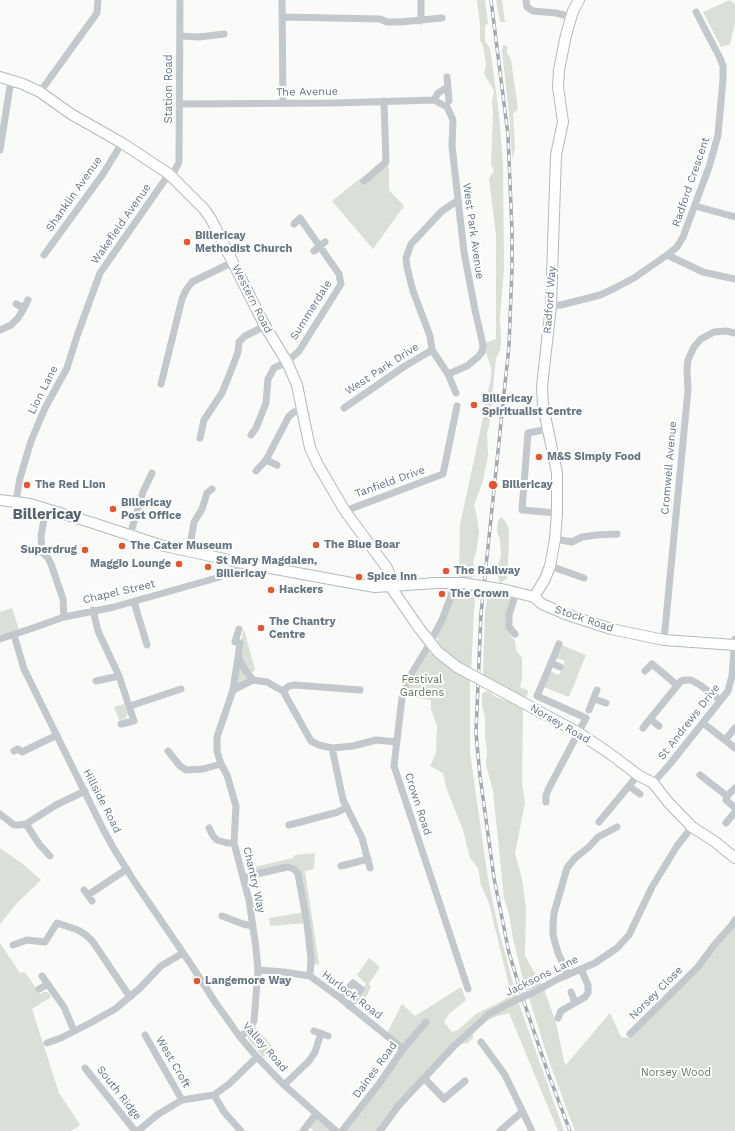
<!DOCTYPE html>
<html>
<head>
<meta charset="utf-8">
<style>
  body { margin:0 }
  canvas { display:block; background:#fafaf8 }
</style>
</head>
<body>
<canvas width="735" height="1131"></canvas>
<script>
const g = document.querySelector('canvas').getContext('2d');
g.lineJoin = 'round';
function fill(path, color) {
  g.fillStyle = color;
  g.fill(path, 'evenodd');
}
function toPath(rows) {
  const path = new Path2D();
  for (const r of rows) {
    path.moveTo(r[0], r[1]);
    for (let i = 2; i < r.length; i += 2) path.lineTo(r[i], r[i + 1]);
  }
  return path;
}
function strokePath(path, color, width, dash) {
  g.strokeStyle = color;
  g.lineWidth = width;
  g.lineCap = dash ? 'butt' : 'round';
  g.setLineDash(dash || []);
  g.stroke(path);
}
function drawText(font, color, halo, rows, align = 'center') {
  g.font = font + ' "Work Sans",sans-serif';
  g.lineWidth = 4;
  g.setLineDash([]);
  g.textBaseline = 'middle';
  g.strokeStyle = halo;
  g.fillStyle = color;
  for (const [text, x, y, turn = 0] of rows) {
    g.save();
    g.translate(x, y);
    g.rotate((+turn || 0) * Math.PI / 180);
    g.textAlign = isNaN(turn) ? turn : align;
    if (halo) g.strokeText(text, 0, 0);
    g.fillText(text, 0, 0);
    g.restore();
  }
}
const green = toPath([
  [477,0,485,0,488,24,485,25,485,41,490,48,499,114,503,165,504,269,500,317,501,342,500,350,496,358,489,426,487,433,488,456,483,481,474,505,477,517,479,533,476,553,473,562,476,571,475,575,467,580,461,578,459,572,460,525,484,413,485,395,488,392,491,378,491,368,486,352,485,343,496,339,496,235,489,179,494,171,491,164,493,113,492,102,494,91,484,74,486,64,483,46,480,40,480,25],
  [496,0,502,0,505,22,500,22],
  [730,0,735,4,735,23,730,44,721,47,703,12],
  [503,45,507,46,507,53,511,60,518,109,513,114,515,148,512,159,509,113,502,52],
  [386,162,389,170,389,190,404,206,373,249,332,201,361,178,364,181],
  [501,517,505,521,509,529,509,542,507,579,500,583,498,576,498,565,501,556,500,540,497,531,498,521],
  [455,584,474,590,475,599,474,612,471,671,438,651,437,635],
  [495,590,501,590,505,595,514,597,510,634,515,641,516,650,522,658,522,679,520,687,528,691,526,700,484,679,483,675,485,613,488,594],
  [12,608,19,630,0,635,0,612],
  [244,629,255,670,249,675,253,680,233,690,240,643],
  [559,644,586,655,569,697,541,686,548,670,559,675,565,661,554,657],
  [429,652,441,662,470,680,470,753,488,879,499,931,518,1001,564,1131,558,1131,509,1013,497,1016,486,1021,473,1034,473,1038,468,1043,461,1044,442,1058,380,1131,342,1131,403,1049,386,1035,402,1004,415,1016,461,987,466,1000,449,1014,444,1022,452,1032,458,1030,476,1014,504,1000,511,994,489,903,481,885,478,868,470,858,463,830,446,787,443,773,430,766,436,753,437,726,431,709,431,700,406,696,409,685],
  [488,691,496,697,515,704,523,710,522,783,525,803,515,853,522,879,526,908,525,956,542,985,526,991,513,939,509,914,504,898,493,791,486,765,487,751,485,737,485,718,482,705,482,693],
  [124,704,128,712,127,716,125,719,119,720,114,707],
  [0,848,24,865,41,880,16,904,0,924],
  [315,853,314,869,305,871,319,964,311,965,307,923,270,926,269,918,305,912,294,869,252,875,250,868,293,858,295,855],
  [735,924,735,1131,575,1131,549,1061,529,998,544,989,556,1023,565,1066,610,1013,621,1037,628,1038,649,1019],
  [0,943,20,973,24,972,29,978,40,994,44,992,48,992,51,997,32,1009,59,1093,80,1125,71,1131,0,1131],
  [369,958,380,967,369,984,371,987,360,1008,354,1003,366,984,357,975],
  [255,1027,273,1047,263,1057,248,1039,249,1033],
  [316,1114,336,1131,314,1131,307,1125]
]);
const street = toPath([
  [282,0,283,103],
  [526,0,527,7,533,11,556,13,572,17],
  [282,17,380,19,387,22,400,22,442,18],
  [421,21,421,0],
  [180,36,199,37,224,34],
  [447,77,449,101],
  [448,87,438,93,434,100,447,107,453,120,452,146,464,252,475,310,483,345,482,352,478,357,467,366,448,374],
  [40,92,97,13,98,0],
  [180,104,334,103,434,100],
  [0,150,11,80],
  [172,176,179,162,180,0],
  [364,181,386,162,384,101],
  [695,206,735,217],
  [314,251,325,242],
  [44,255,103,174,122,143],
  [667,255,703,272,735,279],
  [551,306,561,305,600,295,613,289,634,278,667,255,677,247,683,237,709,167,718,135,723,79,723,66,720,58,696,12],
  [24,308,28,300],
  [0,330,11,325,18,318,24,308,16,304],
  [161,384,182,299,186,290,192,282,233,262],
  [456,393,448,374,432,350,430,336,413,291,407,267,406,258,411,244,442,211,457,201],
  [344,408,405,366,432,350],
  [548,429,528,433,522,510,557,513],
  [251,435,256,428,266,403,268,379,274,368,287,362,299,351,341,284,339,274,300,218,294,224],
  [200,438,204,420,222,393,234,363,238,352,239,342,245,336,265,326],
  [266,460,277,465],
  [256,471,266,460,289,416,294,412,303,410],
  [16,501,20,478,31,441,45,408,67,368,77,336,100,273,169,174],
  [46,509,41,536,42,552,48,558,51,564,63,599,64,617],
  [345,511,443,474,457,406],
  [130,535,143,492,152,473],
  [555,539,572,542,582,537,596,535,617,534],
  [189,551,194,522,202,509,207,493,212,489],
  [550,566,584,578],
  [452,583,451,596,442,620,426,650,407,681,402,698,394,766,468,989],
  [134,602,147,645],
  [93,610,98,631,119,676,134,721,121,724],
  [239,629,235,642,240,643,238,657,245,670,253,680],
  [515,634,509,627,509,615,516,593],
  [14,635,24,669,103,829,114,849,134,881,192,966,215,1002,240,1037,257,1057,284,1085,336,1131],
  [0,639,33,628,64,617,114,607,220,577,233,570,238,562],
  [664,640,688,390,687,369,688,360,694,347,701,339,714,332,726,331,735,333],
  [238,657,233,690,217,737,217,751,221,764,227,775,236,806,234,843,249,900,256,948,258,970,254,1021,249,1030,240,1037],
  [551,663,560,667],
  [645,671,652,664,677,685],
  [253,680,267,682,283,691,307,734,311,741,319,745,332,748,353,746,376,740,397,742],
  [96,681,119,676],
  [233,690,253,680],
  [283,691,289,686,295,685,360,690],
  [594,699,606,703],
  [130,706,181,689],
  [589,710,597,690],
  [703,723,735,748],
  [659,726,650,719,681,681,685,680,691,680,700,685,720,700],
  [643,728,650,719],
  [725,740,735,728],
  [332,748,343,800,362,838,370,868],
  [14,751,18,749,22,752,57,735],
  [168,751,180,766,186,770,203,769,221,764],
  [700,775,727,796],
  [653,783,670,764,728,691,732,676,735,639],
  [629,786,640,794],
  [735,788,727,796,726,800,735,808],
  [546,802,546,795,549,788,586,718,537,696,559,644],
  [0,814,14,825,19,825,26,824,56,805,85,791],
  [599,822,638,775],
  [726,823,735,812],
  [26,824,39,844,50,856],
  [289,825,338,812,347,807],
  [209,828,213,836,217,840,227,843,234,843],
  [341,866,368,859],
  [244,877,287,867,294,869,298,874,307,923,311,959,310,976],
  [84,890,92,901],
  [88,895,127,869],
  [222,916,243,924,253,926],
  [13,945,27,940,45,942,57,923,78,930,86,935,93,942,130,997],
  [258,970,284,972,310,976,340,998,403,1049],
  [568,975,558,953,553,935,553,925,554,913,567,868,575,858,589,847,598,837,617,827],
  [42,976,64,1007,74,1031],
  [39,989,48,984],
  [534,992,558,979,595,963,617,948,629,935,652,887,677,846,692,827],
  [571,992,575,1002],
  [340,998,353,983,358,987,361,989,349,1006],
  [558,1018,561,1011,585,997,588,993,588,985,581,969],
  [314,1031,328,1036],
  [630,1034,697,968,715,944,732,925,735,920],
  [145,1035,182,1100],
  [481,1042,505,1075,532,1131],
  [47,1043,61,1038,92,1022,115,1009,139,989,161,966,183,953],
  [85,1068,135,1131],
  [424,1078,444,1099,465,1081],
  [284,1085,309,1061,315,1052,321,1033],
  [214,1095,224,1112,241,1131],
  [138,1131,157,1115,182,1100,214,1095,229,1084,257,1057],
  [303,1131,316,1114],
  [342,1131,379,1084,403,1049,426,1022],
  [380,1131,399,1105,454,1046,489,1014,512,1002],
  [500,1131,522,1112]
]);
const secondary = toPath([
  [0,77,23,84,40,92,71,114,122,143,169,174,204,209,211,219,265,326,287,362,297,385,310,448,318,465,345,511,387,568,394,585],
  [0,500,30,504,93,523,160,545,238,562,346,582,375,587,437,583,462,583],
  [390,586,419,628,438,652,457,667],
  [506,590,534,597,542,604,565,614,611,629,664,640,735,645],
  [534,597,545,579,550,566,555,539,557,513,557,473,543,406,542,386,551,306,556,155,563,122,558,87,559,70,566,35,573,11,579,0],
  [507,694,579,733,609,753,638,775,653,783,668,802,692,827,714,841,735,858]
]);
const rail = toPath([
  [491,0,508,135,512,230,512,269,509,346,481,614,476,733,480,776,494,878,509,953,524,1002,548,1073,570,1131]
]);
const streetBridge = toPath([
  [512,1002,534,992]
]);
const secondaryBridge = toPath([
  [462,583,506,590],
  [457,667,507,694]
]);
const markers = [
  [187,242,4,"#e4572e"],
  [474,405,4,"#e4572e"],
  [539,457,4,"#e4572e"],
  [27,485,4,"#e4572e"],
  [493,485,5,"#e4572e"],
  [113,509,4,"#e4572e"],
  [316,545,4,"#e4572e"],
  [122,546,4,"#e4572e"],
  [85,550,4,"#e4572e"],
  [179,564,4,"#e4572e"],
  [208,567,4,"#e4572e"],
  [446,571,4,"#e4572e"],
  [359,577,4,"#e4572e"],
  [271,590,4,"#e4572e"],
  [442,594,4,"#e4572e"],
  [261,628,4,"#e4572e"],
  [197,981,4,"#e4572e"]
];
const streetNames = [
  ["Station Road",169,89,-90],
  ["The Avenue",307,92,-1],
  ["Radford Crescent",691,182,-71],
  ["Shanklin Avenue",74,194,-55],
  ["Wakefield Avenue",121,224,-55],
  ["West Park Avenue",473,231,82],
  ["Western Road",252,299,63],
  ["Radford Way",550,300,-86],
  ["Summerdale",311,310,-58],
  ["West Park Drive",382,369,-33],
  ["Lion Lane",43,390,-63],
  ["Cromwell Avenue",669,468,-85],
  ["Tanfield Drive",390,482,-20],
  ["Chapel Street",119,592,-13],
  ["Stock Road",584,619,19],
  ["St Andrews Drive",689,722,-52],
  ["Norsey Road",560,724,30],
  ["Hillside Road",102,801,63],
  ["Crown Road",418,804,72],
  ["Chantry Way",254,880,77],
  ["Jacksons Lane",542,976,-26],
  ["Norsey Close",656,993,-45],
  ["Hurlock Road",352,995,37],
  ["Valley Road",265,1047,49],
  ["West Croft",173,1062,60],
  ["Daines Road",375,1070,-54],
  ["South Ridge",119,1093,52]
];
const poiNames = [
  ["Billericay",195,236],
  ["Methodist Church",195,249],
  ["Billericay",482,399],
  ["Spiritualist Centre",482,412],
  ["M&S Simply Food",547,457],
  ["The Red Lion",35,485],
  ["Billericay",502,485],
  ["Billericay",121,503],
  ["Post Office",121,516],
  ["The Blue Boar",324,545],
  ["The Cater Museum",130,546],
  ["Superdrug",77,550,"right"],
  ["St Mary Magdalen,",216,561],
  ["Billericay",216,574],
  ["Maggio Lounge",171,564,"right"],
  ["The Railway",454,571],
  ["Spice Inn",367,577],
  ["Hackers",279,590],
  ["The Crown",450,594],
  ["The Chantry",269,622],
  ["Centre",269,635],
  ["Langemore Way",205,981]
];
const parkNames = [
  ["Festival",422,680],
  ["Gardens",422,693],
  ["Norsey Wood",676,1073]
];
const districtNames = [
  ["Billericay",47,515]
];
fill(green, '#dadfd7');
strokePath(secondary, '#b3babf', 12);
strokePath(street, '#c3c8cc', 7);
strokePath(secondary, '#fff', 10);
strokePath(rail, '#a2aab0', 3.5);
strokePath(rail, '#fff', 2, [6]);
strokePath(secondaryBridge, '#b3babf', 12, []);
strokePath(streetBridge, '#c3c8cc', 7);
strokePath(secondaryBridge, '#fff', 10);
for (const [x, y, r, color] of markers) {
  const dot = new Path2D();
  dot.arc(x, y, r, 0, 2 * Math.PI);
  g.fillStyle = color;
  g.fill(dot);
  strokePath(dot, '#fff', 1.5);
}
drawText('11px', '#657683', '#fff', streetNames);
drawText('bold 11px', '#657683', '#fff', poiNames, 'left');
drawText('11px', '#687a64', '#fff', parkNames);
drawText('bold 15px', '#57646e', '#fff', districtNames);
</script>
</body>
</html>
